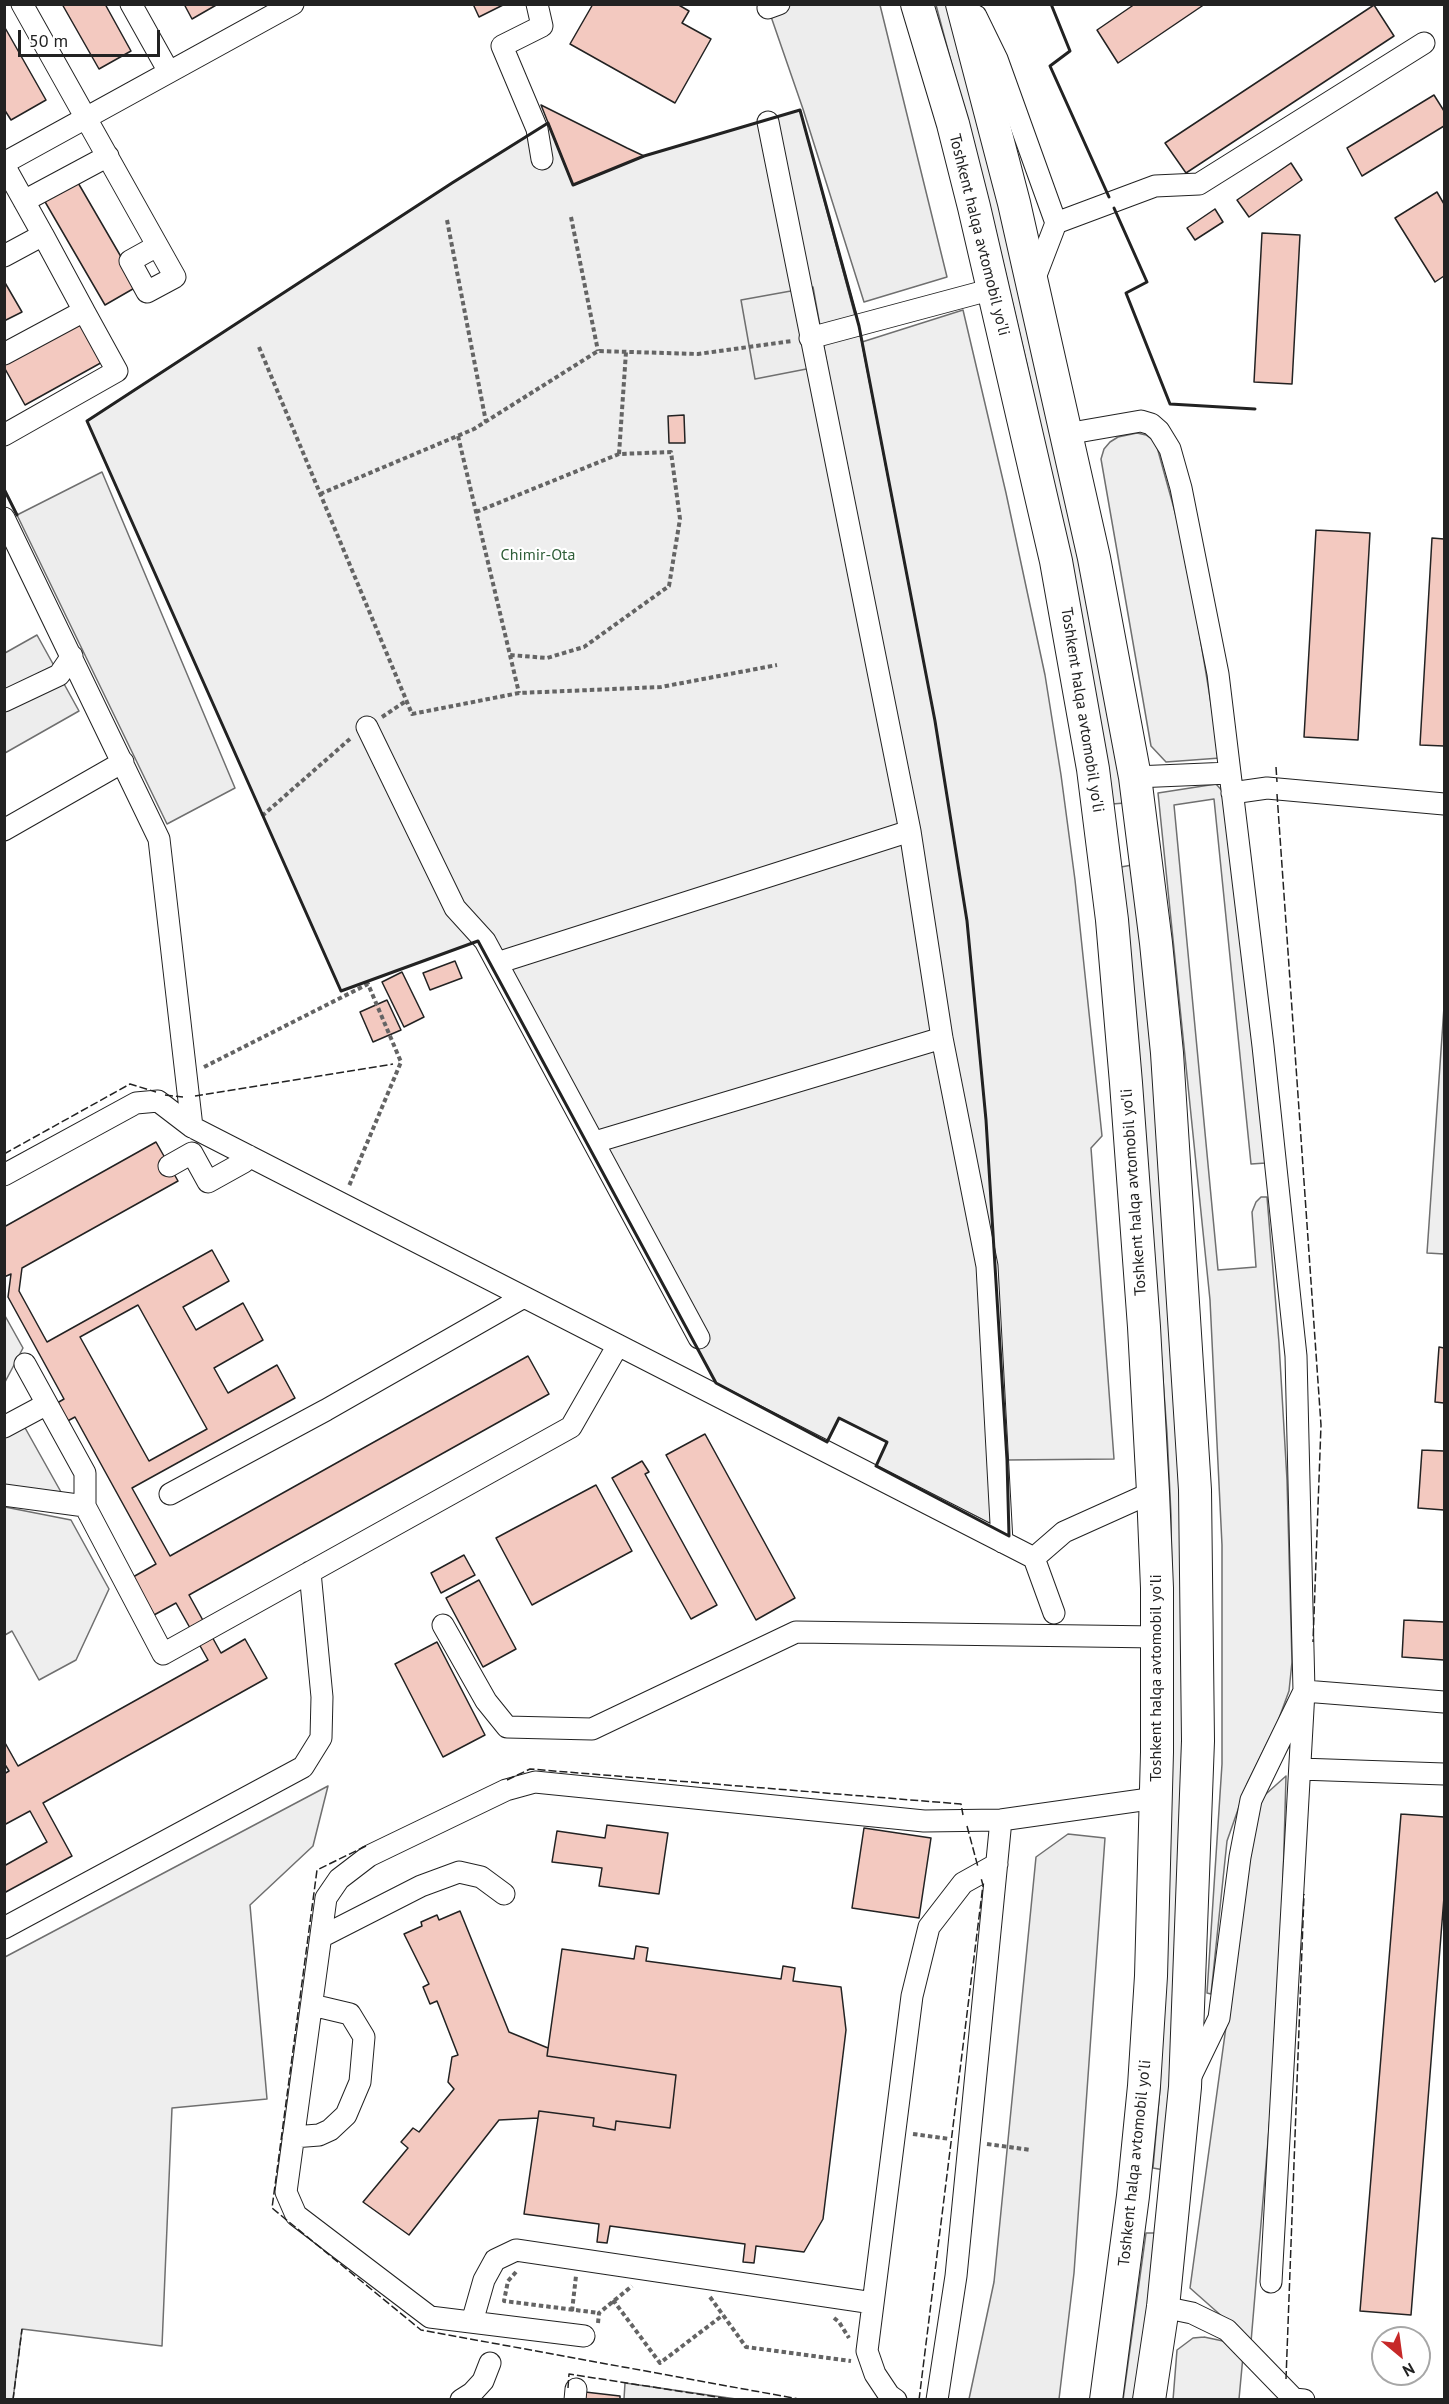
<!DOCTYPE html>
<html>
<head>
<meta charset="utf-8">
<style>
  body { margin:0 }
  #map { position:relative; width:1449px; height:2404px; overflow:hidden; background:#fff; font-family:"PT Sans",sans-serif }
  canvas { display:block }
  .frame { position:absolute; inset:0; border:6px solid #222; pointer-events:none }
  .north { position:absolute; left:1371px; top:2326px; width:60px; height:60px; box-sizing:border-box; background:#fff; border:2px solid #a7a7a7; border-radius:50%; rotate:151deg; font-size:16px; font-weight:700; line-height:24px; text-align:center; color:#222 }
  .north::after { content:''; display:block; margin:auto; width:21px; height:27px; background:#c62828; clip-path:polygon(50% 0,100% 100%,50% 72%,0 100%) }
  .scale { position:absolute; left:18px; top:30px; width:142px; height:27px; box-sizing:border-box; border:3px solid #222; border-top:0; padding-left:8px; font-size:18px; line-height:21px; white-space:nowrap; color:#222; -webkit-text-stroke:4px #fff; paint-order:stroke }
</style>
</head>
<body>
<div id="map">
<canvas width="1449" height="2404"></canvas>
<div class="frame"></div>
<div class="north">N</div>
<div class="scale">50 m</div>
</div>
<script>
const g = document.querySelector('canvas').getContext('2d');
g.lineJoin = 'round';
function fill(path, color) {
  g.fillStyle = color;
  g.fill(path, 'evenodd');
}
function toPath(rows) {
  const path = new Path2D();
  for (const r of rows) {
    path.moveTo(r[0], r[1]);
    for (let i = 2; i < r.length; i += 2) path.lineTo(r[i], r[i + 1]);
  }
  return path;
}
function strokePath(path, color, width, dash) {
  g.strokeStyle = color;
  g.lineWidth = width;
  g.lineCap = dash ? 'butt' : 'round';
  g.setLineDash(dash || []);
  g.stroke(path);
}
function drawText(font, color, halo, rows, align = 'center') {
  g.font = font + ' "PT Sans",sans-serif';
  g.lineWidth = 4.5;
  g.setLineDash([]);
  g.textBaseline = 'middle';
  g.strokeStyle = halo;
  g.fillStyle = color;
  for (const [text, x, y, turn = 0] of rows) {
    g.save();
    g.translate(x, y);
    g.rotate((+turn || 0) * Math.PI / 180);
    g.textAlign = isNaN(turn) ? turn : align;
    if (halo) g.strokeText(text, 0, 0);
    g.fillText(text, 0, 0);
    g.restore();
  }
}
const green = toPath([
  [936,5,948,5,967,73,1072,509,1125,803,1112,804,1074,583,1027,365,993,220,936,5],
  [800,110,862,342,963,310,1006,493,1045,675,1061,775,1075,880,1102,1136,1091,1148,1114,1459,1007,1460,1009,1536,876,1466,887,1442,839,1418,827,1442,716,1383,478,941,341,991,87,421,452,183,548,123,574,185,644,156,800,110],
  [1137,433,1146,435,1153,440,1157,447,1178,523,1194,601,1220,758,1166,762,1151,746,1101,459,1104,449,1110,442,1118,437,1137,433],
  [1216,784,1225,794,1266,1163,1251,1164,1214,799,1174,805,1218,1270,1256,1267,1252,1212,1256,1202,1261,1197,1267,1197,1279,1343,1287,1480,1292,1662,1289,1691,1278,1721,1247,1784,1227,1841,1211,1994,1207,1993,1222,1764,1222,1545,1210,1300,1158,793,1216,784],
  [1132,865,1150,1026,1174,1351,1185,1595,1180,1924,1164,2170,1153,2168,1160,2088,1163,2007,1172,1597,1171,1515,1167,1433,1137,1028,1121,867,1132,865],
  [1444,1007,1444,1254,1427,1253,1444,1007],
  [4,1314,23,1348,5,1382,4,1382,4,1314],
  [24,1426,61,1492,5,1487,5,1435,24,1426],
  [5,1507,71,1520,109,1589,76,1660,39,1680,12,1631,5,1635,5,1507],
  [1286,1776,1282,1917,1275,2058,1251,2342,1190,2288,1257,1802,1286,1776],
  [328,1786,313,1846,250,1905,267,2099,172,2108,162,2346,22,2329,13,2399,5,2399,5,1957,328,1786],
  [1146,2233,1158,2233,1134,2399,1123,2400,1146,2233],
  [1204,2337,1223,2341,1243,2356,1239,2399,1173,2400,1177,2350,1193,2338,1204,2337],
  [625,2383,736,2399,624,2399,625,2383]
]);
const parking = toPath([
  [767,5,880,5,947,277,864,302,803,109,767,5],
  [813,287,827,365,755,379,741,300,813,287],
  [102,472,235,788,167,824,17,515,102,472],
  [37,635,79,711,5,753,5,653,37,635],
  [1068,1834,1105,1838,1074,2273,1059,2399,969,2399,994,2282,1036,1857,1068,1834]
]);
const building = toPath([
  [62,4,105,4,131,51,99,69,62,4],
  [184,4,218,4,192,19,184,4],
  [473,4,505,4,479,17,473,4],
  [593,4,677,4,689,11,682,23,711,39,675,103,570,44,593,4],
  [1135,4,1205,4,1118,63,1097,30,1135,4],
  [1374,5,1394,36,1186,173,1165,143,1374,5],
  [4,26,46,100,11,120,4,109,4,26],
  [1434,95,1444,111,1444,126,1362,176,1347,148,1434,95],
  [541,105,627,148,644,156,573,185,541,105],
  [1291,163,1302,180,1249,217,1237,200,1291,163],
  [77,181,138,286,105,305,44,200,77,181],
  [1437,192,1444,204,1444,276,1435,282,1395,218,1437,192],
  [1215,209,1223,222,1195,240,1187,228,1215,209],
  [1262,233,1300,235,1292,384,1254,382,1262,233],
  [4,281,22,312,4,321,4,281],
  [82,317,106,360,25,405,4,367,4,360,82,317],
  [684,415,685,443,669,443,668,416,684,415],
  [1316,530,1370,533,1358,740,1304,737,1316,530],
  [1432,538,1444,539,1444,746,1420,745,1432,538],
  [455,961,462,978,430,990,423,973,455,961],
  [402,972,424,1017,404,1027,382,982,402,972],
  [387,1000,401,1030,373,1042,360,1012,387,1000],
  [156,1142,178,1181,22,1268,19,1291,47,1342,212,1250,229,1281,183,1307,196,1330,243,1303,263,1340,214,1368,228,1393,277,1365,295,1398,132,1488,170,1556,528,1356,549,1394,189,1595,221,1653,245,1639,267,1678,43,1803,72,1856,4,1893,4,1866,47,1842,30,1811,4,1825,4,1774,9,1771,4,1763,4,1741,18,1766,208,1660,176,1603,154,1615,133,1577,156,1564,75,1417,62,1424,52,1406,64,1399,8,1297,11,1274,4,1277,4,1227,156,1142],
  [138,1305,207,1429,149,1461,80,1337,138,1305],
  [1439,1347,1444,1348,1444,1403,1435,1402,1439,1347],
  [705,1434,795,1598,756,1620,666,1455,705,1434],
  [1422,1450,1444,1451,1444,1510,1418,1508,1422,1450],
  [642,1461,649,1472,645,1474,717,1605,691,1619,612,1478,642,1461],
  [596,1485,632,1551,532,1605,496,1538,596,1485],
  [464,1555,475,1575,441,1593,431,1573,464,1555],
  [479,1580,516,1649,483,1667,446,1598,479,1580],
  [1404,1620,1444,1622,1444,1660,1402,1657,1404,1620],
  [437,1642,485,1735,443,1757,395,1664,437,1642],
  [1401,1814,1444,1817,1444,1897,1411,2315,1360,2311,1401,1814],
  [607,1825,668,1833,659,1894,599,1886,602,1868,552,1862,557,1831,605,1838,607,1825],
  [864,1828,931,1838,919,1918,852,1908,864,1828],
  [460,1911,509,2032,548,2048,547,2056,676,2075,670,2128,616,2121,615,2130,593,2126,594,2118,539,2111,538,2118,499,2120,409,2235,363,2202,408,2148,401,2142,413,2128,419,2132,454,2089,448,2082,452,2057,458,2055,437,2001,430,2004,423,1987,429,1984,404,1934,422,1926,421,1922,437,1915,439,1920,460,1911],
  [636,1946,648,1948,646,1961,781,1979,783,1966,795,1968,793,1981,841,1987,846,2030,823,2219,804,2252,756,2246,754,2263,743,2262,745,2244,610,2226,607,2243,597,2242,599,2224,524,2214,539,2111,594,2118,593,2126,615,2130,616,2121,670,2128,676,2075,547,2056,562,1949,634,1959,636,1946],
  [585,2392,620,2396,620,2400,584,2400,585,2392]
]);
const path = toPath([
  [571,217,598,351],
  [447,220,486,422],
  [259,347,412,714,519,693,661,687,777,665],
  [458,436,519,693],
  [619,454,626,352],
  [320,494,474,429,598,351,698,354,792,341],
  [476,512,619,454,671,452,680,519,669,586,584,647,547,658,510,655],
  [382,717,406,701],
  [262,816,351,738],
  [204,1067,368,984,401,1062,349,1186],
  [913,2134,950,2139],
  [987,2144,1031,2150],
  [516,2272,508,2281,504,2301,599,2313],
  [710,2297,746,2347,851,2361],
  [613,2300,660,2363,723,2315],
  [572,2311,576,2276],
  [834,2318,839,2322,849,2338],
  [598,2323,599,2313,632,2286]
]);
const minor = toPath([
  [22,4,175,277,147,292,130,261,157,246],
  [131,4,169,72],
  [537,4,542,26,502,46,537,129,542,159],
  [768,8,779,4],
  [976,16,997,59,1056,223,1033,283],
  [768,122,910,831,942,1038,987,1266,1002,1542],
  [4,163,293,4],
  [4,165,43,235,4,256],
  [24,201,108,156],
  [1056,223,1155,186,1199,184,1424,43],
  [810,338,993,289],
  [4,354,84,311,43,235],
  [1066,434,1141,421,1151,424,1159,431,1170,449,1181,488,1218,674,1263,1046,1296,1356,1304,1691,1251,1800,1240,1857,1219,2018,1190,2078],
  [4,435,117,371,84,311],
  [4,518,159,839,192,1127],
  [4,701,59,675,72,656],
  [367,727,455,908,485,941,699,1338],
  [1135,777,1230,773],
  [1232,793,1267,788,1444,804],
  [4,830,123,762],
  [497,963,910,831],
  [595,1142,942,1038],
  [169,1166,192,1153,208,1182,244,1162,249,1156],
  [4,1175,136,1103,158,1101,192,1127,1034,1558,1054,1613],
  [25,1364,85,1473,85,1506,163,1654,571,1427,618,1345],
  [4,1427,47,1404],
  [170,1494,326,1410,524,1297],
  [4,1495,85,1506],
  [1034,1558,1064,1532,1153,1492],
  [443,1625,486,1701,507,1727,592,1729,796,1632,1157,1637],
  [1300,1769,1444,1774],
  [4,1928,303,1767,321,1738,322,1697,310,1572],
  [321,1937,421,1886,459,1872,481,1877,504,1894],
  [293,2137,319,2135,330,2130,346,2115,360,2082,364,2037,350,2014,312,2005],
  [1271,2282,1304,1691,1444,1702],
  [1163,2307,1192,2313,1227,2330,1294,2399,1304,2400],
  [472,2322,484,2280,495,2260,516,2250,873,2303],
  [584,2336,430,2317,296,2215,286,2192,326,1898,339,1879,369,1856,506,1790,535,1782,924,1821,1001,1820,1156,1798],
  [461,2400,472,2393,483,2381,490,2363],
  [575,2400,576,2389],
  [896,2400,889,2395,875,2374,867,2351,912,1996,929,1927,963,1883,997,1864],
  [937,2400,956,2276,1001,1820]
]);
const highway = toPath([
  [917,4,953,124,974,207,1056,561,1093,769,1112,920,1126,1083,1144,1327,1153,1492,1157,1588,1157,1752,1151,1976,1144,2086,1133,2196,1106,2400],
  [962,4,1014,203,1094,558,1135,777,1156,943,1167,1053,1195,1490,1198,1741,1185,2087,1163,2307,1149,2400]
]);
const fence = toPath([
  [800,110,858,321],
  [860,333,935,721,967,921,986,1120,994,1252],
  [1276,767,1277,782],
  [1277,794,1321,1425,1313,1642],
  [165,1095,183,1097],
  [195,1096,393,1064],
  [4,1154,130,1084,156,1092],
  [507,1780,530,1769,961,1804,963,1815],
  [967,1826,978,1867],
  [366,1846,317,1870,272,2208,421,2330,804,2400],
  [1286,2379,1304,1894],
  [568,2388,569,2374,736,2400],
  [13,2400,22,2329],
  [919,2400,983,1885,981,1878]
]);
const wall = toPath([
  [1051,4,1070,51,1050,66,1109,197],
  [800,110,859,326,935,721,967,921,986,1120,1007,1460,1009,1536,876,1466,887,1442,839,1418,827,1442,716,1383,478,941,341,991,87,421,452,183,548,123,573,185,644,156,800,110],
  [1114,208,1147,282,1126,293,1170,404,1255,409],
  [4,489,17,515]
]);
const streetNames = [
  ["Toshkent halqa avtomobil yo'li",979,235,76],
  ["Toshkent halqa avtomobil yo'li",1082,710,81],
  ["Toshkent halqa avtomobil yo'li",1134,1192,-94],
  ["Toshkent halqa avtomobil yo'li",1156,1678,-90],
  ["Toshkent halqa avtomobil yo'li",1135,2163,-84]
];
const parkNames = [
  ["Chimir-Ota",538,555]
];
fill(green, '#eee');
strokePath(green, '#6f6f6f', 1.5);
fill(parking, '#ededed');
strokePath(parking, '#6f6f6f', 1.5);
fill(building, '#f3c9c0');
strokePath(building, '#222', 1.5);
strokePath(minor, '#222', 23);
strokePath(highway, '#222', 34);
strokePath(path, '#646464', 4, [4.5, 3]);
strokePath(minor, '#fff', 21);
strokePath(highway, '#fff', 32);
strokePath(fence, '#222', 1.5, [8, 3]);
strokePath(wall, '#222', 3);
drawText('16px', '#222', '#fff', streetNames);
drawText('16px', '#2f5e38', '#fff', parkNames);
</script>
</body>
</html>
